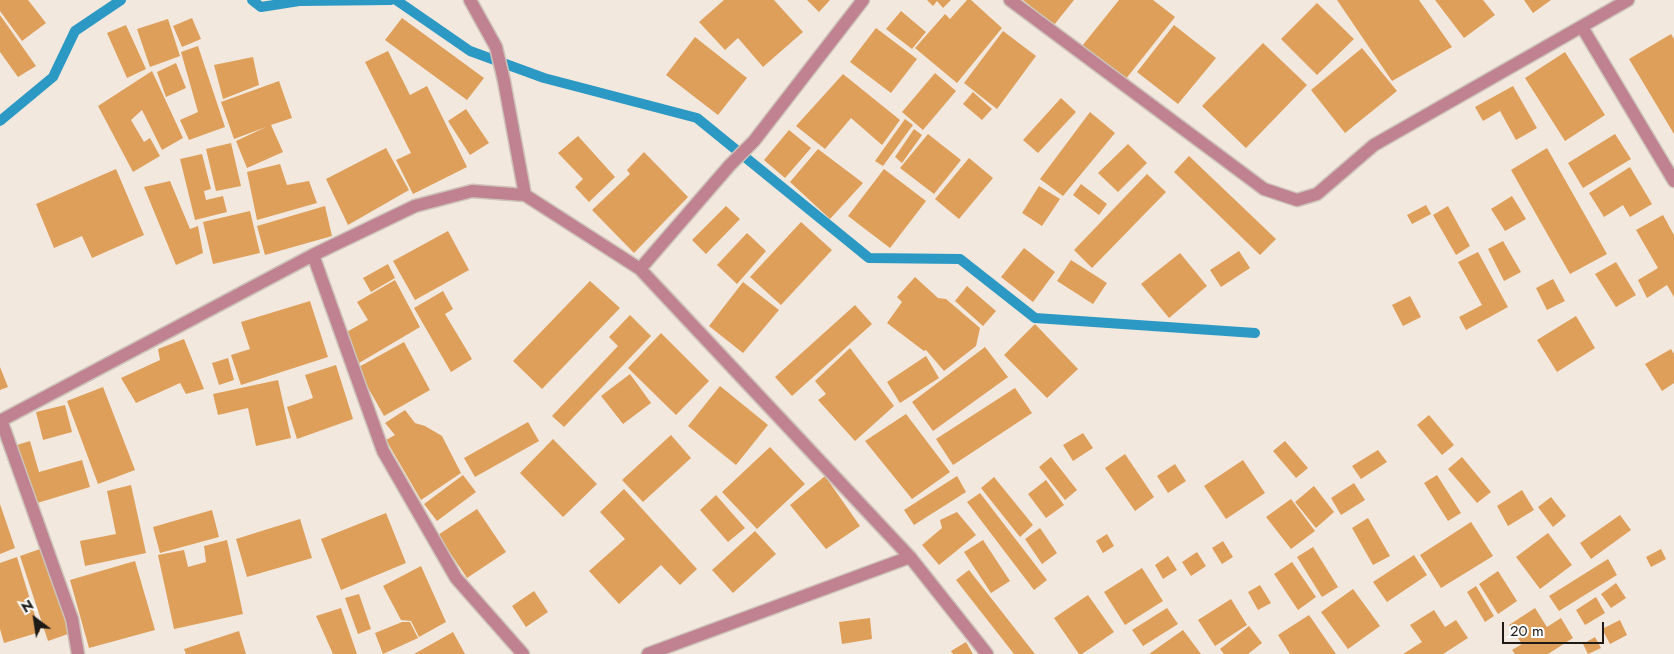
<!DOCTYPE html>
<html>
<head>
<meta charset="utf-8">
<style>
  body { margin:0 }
  #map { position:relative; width:1674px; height:654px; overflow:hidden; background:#f3e8dd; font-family:Jost,sans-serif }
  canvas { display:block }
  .north { position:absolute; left:10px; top:594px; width:50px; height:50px; -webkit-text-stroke:4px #fff; paint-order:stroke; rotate:329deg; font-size:14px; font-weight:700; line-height:20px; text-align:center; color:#1e1a16 }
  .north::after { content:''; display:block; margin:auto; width:18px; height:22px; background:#1e1a16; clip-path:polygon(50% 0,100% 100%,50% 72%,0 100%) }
  .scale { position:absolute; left:1502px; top:622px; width:102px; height:22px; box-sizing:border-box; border:2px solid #1e1a16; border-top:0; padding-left:6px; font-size:15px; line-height:18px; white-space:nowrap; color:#1e1a16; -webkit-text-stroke:4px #fff; paint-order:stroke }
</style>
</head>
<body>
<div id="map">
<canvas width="1674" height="654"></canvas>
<div class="north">N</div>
<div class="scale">20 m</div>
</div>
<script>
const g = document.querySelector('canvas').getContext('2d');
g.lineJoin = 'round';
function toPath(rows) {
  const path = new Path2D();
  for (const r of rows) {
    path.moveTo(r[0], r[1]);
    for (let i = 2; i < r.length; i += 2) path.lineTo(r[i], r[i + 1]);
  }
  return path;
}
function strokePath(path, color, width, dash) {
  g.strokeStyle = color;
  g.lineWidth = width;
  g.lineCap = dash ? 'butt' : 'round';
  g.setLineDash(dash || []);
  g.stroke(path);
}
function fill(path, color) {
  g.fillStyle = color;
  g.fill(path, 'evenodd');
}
const stream = toPath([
  [252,0,261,7,299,1,391,0],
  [396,0,470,51,544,78,697,118,869,258,960,259,1035,318,1255,333],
  [0,121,53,77,75,31,121,0]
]);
const building = toPath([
  [0,0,28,0,46,23,22,41,0,11],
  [724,0,774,0,803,32,763,67,738,38,725,50,699,22],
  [807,0,830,0,819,12],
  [927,0,951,0,943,8,937,1,933,6],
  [967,0,971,0,1002,28,957,83,915,48,945,14,950,19],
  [1023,0,1074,0,1054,25],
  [1119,0,1153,0,1175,17,1125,80,1082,46],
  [1337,0,1419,0,1452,47,1392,81],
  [1435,0,1483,0,1495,15,1464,38],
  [1524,0,1551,0,1533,13],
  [1317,3,1354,39,1317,75,1281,39],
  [901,11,926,32,912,49,886,29],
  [0,15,36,66,18,77,0,52],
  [192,18,201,39,182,47,173,26],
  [402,18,484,78,467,100,385,40],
  [168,19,180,56,150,67,137,29],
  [126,25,146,69,127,78,107,33],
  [1174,25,1216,58,1178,104,1137,72],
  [876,28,917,59,891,93,850,62],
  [1003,31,1036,56,997,109,964,83],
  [1671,34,1674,39,1674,134,1629,59],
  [695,37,747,78,718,115,666,75],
  [1263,43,1307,85,1246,148,1202,106],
  [198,46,225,127,189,140,180,120,198,112,181,52],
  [1362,48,1397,91,1345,133,1311,90],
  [388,51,410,95,427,86,467,167,413,194,396,160,411,153,365,62],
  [1565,52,1605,115,1565,141,1525,78],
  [253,57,259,85,223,99,214,65],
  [176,63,186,88,166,97,157,72],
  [152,71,183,138,162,150,142,110,131,120,144,142,150,138,160,156,133,172,98,106],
  [935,73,956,91,923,130,902,112],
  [843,74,900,120,882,145,851,118,825,149,796,126],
  [279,81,292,118,271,125,283,152,247,168,236,141,266,127,234,139,221,102],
  [1513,86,1537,128,1516,140,1500,111,1483,121,1475,107],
  [973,92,992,109,982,120,963,104],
  [1061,98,1076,112,1038,153,1023,140],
  [466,109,489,143,470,155,448,121],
  [1090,112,1115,133,1063,196,1040,179],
  [905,119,913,125,883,166,875,161],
  [914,129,922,135,902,163,895,157],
  [789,130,811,148,785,178,764,160],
  [928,134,961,160,934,194,900,168],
  [1615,134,1631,159,1583,188,1568,163],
  [578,136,615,177,589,202,575,187,583,179,558,153],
  [231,143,241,186,216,191,206,149],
  [1128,144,1147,163,1118,192,1098,173],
  [386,148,409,190,348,225,326,179],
  [1547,148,1607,254,1570,274,1511,170],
  [818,149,863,183,830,219,790,182],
  [644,152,688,197,634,253,592,210,630,174,627,170],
  [202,154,211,189,204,191,206,200,223,196,227,212,195,220,180,159],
  [1189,156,1276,239,1260,255,1174,172],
  [969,158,993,178,959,219,935,199],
  [280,164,287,185,309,181,317,203,257,220,247,172],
  [1630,167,1652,204,1630,217,1623,205,1604,217,1589,193],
  [116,169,144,235,92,258,82,236,54,248,36,204],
  [884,169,926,201,890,248,848,216],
  [1147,174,1166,192,1092,268,1074,250],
  [170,181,190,229,198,226,203,253,176,265,144,187],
  [1081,184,1107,204,1099,215,1073,195],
  [1039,186,1060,199,1042,226,1022,213],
  [1512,196,1526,219,1505,231,1491,209],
  [1426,205,1431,214,1412,224,1407,215],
  [325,206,332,236,265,255,257,226],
  [726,206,740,219,706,254,692,240],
  [1448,206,1470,246,1456,255,1433,215],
  [250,211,260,253,213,264,203,222],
  [1663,215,1674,235,1674,297,1667,285,1647,298,1638,280,1658,268,1636,230],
  [801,222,832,250,781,305,750,277],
  [448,231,469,270,415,300,393,261],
  [747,233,766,251,737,284,717,265],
  [1503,241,1521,272,1504,281,1488,249],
  [1024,248,1055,272,1033,302,1001,277],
  [1239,251,1250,268,1221,287,1210,270],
  [1478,252,1508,307,1466,330,1459,317,1482,305,1458,262],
  [1180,253,1207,286,1169,318,1141,284],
  [1071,260,1107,283,1093,304,1057,281],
  [1616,262,1636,295,1616,307,1595,274],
  [388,264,395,278,371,292,363,278],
  [915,277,938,298,946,299,980,328,976,346,944,371,926,350,924,351,887,323,902,302,897,297],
  [1553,279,1565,301,1547,310,1536,288],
  [395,280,420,327,359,363,343,334,368,320,357,302],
  [590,281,620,308,542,389,513,361],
  [743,282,779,310,743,353,709,326],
  [967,286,996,311,983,326,955,301],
  [443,291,453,309,445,314,472,359,451,372,414,308],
  [1410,296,1421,317,1403,326,1392,305],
  [310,301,328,357,241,385,231,355,250,349,241,322],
  [855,305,872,324,792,396,775,377],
  [630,315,651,336,564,427,552,416,618,346,609,337],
  [1576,316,1595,348,1557,372,1537,340],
  [1035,324,1078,369,1047,398,1004,355],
  [661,333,709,381,676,415,628,368],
  [184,339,204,389,186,394,180,383,136,403,121,378,160,360,158,349],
  [404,342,430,390,384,416,357,368],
  [985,347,1008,377,933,431,912,402],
  [850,348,894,406,855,441,818,400,826,394,815,381],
  [1671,349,1674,354,1674,383,1662,391,1645,364],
  [926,356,939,378,900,403,887,382],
  [228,358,234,380,219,385,212,363],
  [336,365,353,419,297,439,287,407,313,398,305,375],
  [0,367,8,387,0,390],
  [630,374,651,403,623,424,601,396],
  [278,380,291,438,256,446,248,408,218,415,213,394],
  [720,386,768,425,736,465,688,426],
  [103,387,135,470,98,484,67,401],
  [1015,388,1032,413,953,465,936,439],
  [65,405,72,432,43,440,36,412],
  [405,410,415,423,425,426,442,436,461,473,421,500,386,440,395,435,385,423],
  [906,414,950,472,912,499,865,441],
  [1429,415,1454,445,1442,455,1417,425],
  [528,422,539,441,475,477,464,458],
  [1083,433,1093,448,1073,461,1063,445],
  [671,435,691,458,643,502,622,480],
  [553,439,597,484,563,517,520,473],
  [30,441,39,472,82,460,90,487,34,504,17,445],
  [1285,441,1308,468,1296,478,1273,451],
  [770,447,805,484,757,529,722,492],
  [1378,450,1387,462,1361,479,1352,466],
  [1125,454,1154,497,1135,511,1105,468],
  [1051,457,1077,490,1065,500,1039,467],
  [1462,457,1491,492,1477,503,1448,469],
  [1243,460,1265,493,1226,519,1204,486],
  [1175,464,1186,481,1168,493,1157,476],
  [463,475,476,492,437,521,424,504],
  [1437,475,1461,513,1448,521,1424,483],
  [825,476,860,526,826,549,790,505],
  [957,476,966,492,914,525,904,510],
  [994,477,1033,525,1020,537,981,488],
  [1046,480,1064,505,1046,518,1028,494],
  [1354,483,1365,500,1341,515,1331,498],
  [131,485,146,553,85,566,80,541,116,534,107,491],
  [1314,486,1334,512,1316,528,1295,502],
  [624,489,697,569,680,585,661,565,619,604,589,571,625,539,600,512],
  [1522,490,1534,510,1508,526,1497,506],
  [980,493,1047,580,1034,590,967,502],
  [716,495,745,528,728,542,700,510],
  [1551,497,1566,516,1553,527,1538,507],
  [1291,499,1315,531,1291,549,1266,517],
  [0,504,15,548,0,554],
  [477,509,506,552,467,578,438,535],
  [212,510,219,537,160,553,153,527],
  [957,512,976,535,939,565,922,545,942,528,940,520],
  [386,513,406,563,341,590,321,539],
  [1620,515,1631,530,1591,559,1580,543],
  [1368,518,1390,556,1373,565,1352,528],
  [300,519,312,558,247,577,236,539],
  [1471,522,1493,556,1441,588,1420,555],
  [1040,528,1057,553,1042,564,1025,539],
  [755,531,776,554,733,593,712,570],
  [1548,533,1572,565,1540,589,1516,557],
  [1107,534,1114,546,1103,553,1096,541],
  [227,540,243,614,174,629,158,555,184,550,188,567,206,562,204,546],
  [983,540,1010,581,991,593,964,552],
  [1223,541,1233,557,1222,564,1212,548],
  [1313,547,1338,587,1322,597,1297,557],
  [43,548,71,633,48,641,20,556],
  [1661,549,1666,559,1651,567,1646,557],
  [1197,552,1206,566,1191,576,1182,562],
  [1414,555,1427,575,1387,602,1373,582],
  [1168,556,1177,570,1163,579,1155,565],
  [17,557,40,632,4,643,0,629,0,563],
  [1608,559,1617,575,1559,611,1549,596],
  [135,561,155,630,89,648,70,580],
  [1292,562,1316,597,1298,610,1274,574],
  [421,566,446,622,419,637,411,621,401,620,383,586],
  [1142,568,1163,601,1125,625,1104,592],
  [969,570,1035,654,1014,654,956,580],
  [1498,571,1517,601,1498,614,1479,584],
  [1616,583,1626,598,1611,608,1601,594],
  [1260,585,1271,603,1258,610,1248,592],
  [1476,586,1494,616,1485,622,1467,592],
  [1353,589,1380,626,1348,649,1321,612],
  [534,591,548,612,526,627,512,606],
  [359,594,371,629,358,634,345,598],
  [1088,595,1114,632,1082,654,1079,654,1054,618],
  [1596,597,1605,613,1585,625,1576,610],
  [1231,599,1247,625,1215,646,1198,620],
  [341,608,357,654,333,654,316,616],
  [1167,608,1178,624,1143,646,1132,630],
  [1535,608,1547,627,1561,618,1573,638,1548,654,1515,654,1512,650,1522,644,1509,625],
  [1434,610,1445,627,1456,620,1468,638,1443,654,1403,654,1422,642,1410,625],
  [1309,615,1336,654,1290,654,1278,635],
  [870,618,872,639,842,644,839,622],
  [1620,620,1627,635,1610,644,1602,629],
  [402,622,410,622,418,638,383,654,375,633],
  [1249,626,1262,643,1248,654,1224,654,1220,649],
  [1183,630,1201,654,1149,654],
  [239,631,246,654,186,654,184,649],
  [453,632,465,654,414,654],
  [1595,637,1601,648,1588,654,1583,644],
  [966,642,973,654,953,654,951,651]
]);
const minor = toPath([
  [470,0,496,47,504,81,525,195],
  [1010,0,1264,189,1297,200,1317,194,1374,145,1628,0],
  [1582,27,1674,181],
  [313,255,383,451,456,578,523,654],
  [640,269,730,165,754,141,863,0],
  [1,420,72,619,78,654],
  [0,421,313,255,415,206,472,191,525,195,640,269,910,557,987,654],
  [648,654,910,557]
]);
strokePath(stream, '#2b99c4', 10);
fill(building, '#de9f5a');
strokePath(minor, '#cdc3b9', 15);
strokePath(minor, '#c08291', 12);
</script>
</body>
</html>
